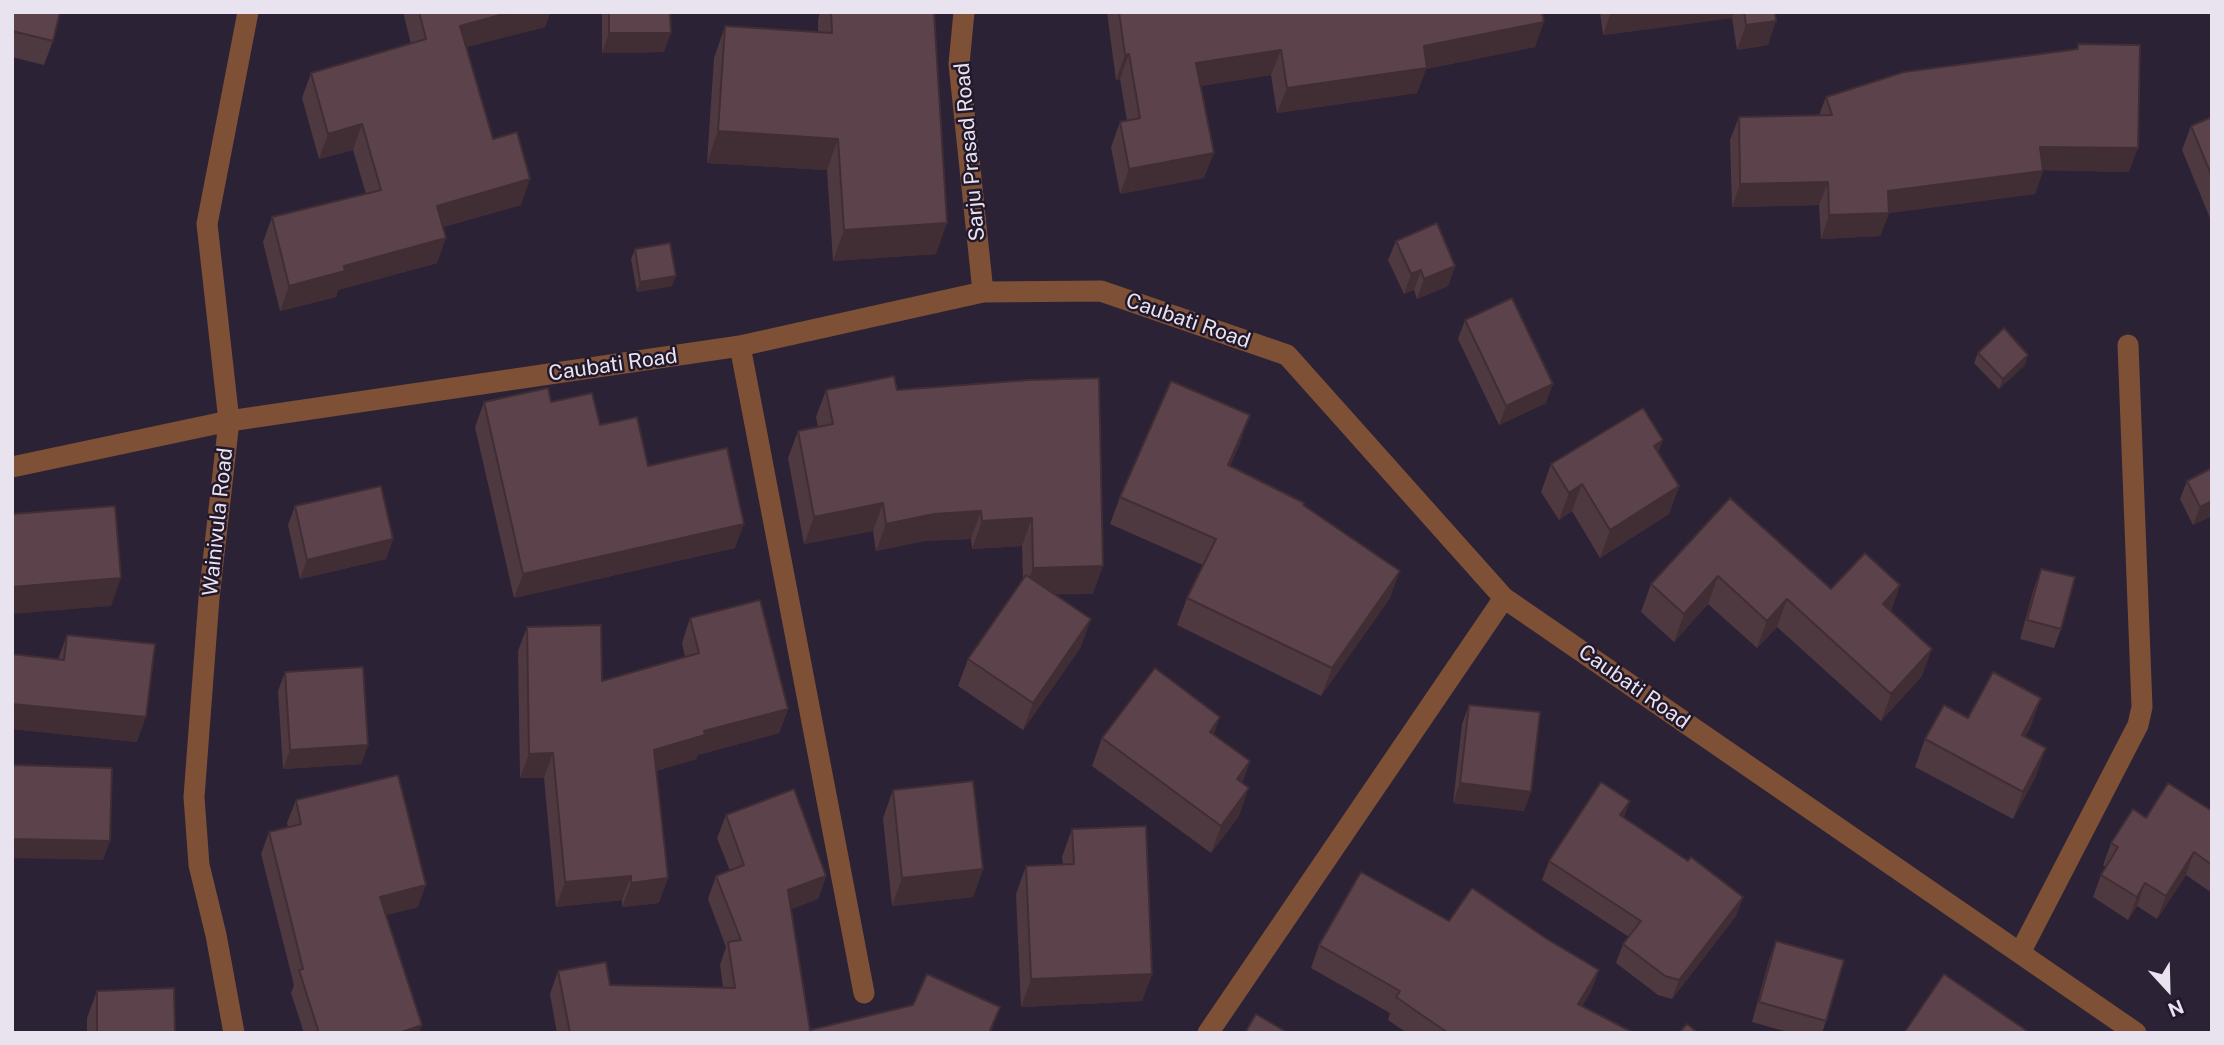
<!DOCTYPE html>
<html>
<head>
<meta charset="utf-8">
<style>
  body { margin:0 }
  #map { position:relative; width:2224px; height:1045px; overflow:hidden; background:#2b2235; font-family:"Public Sans",sans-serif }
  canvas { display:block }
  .frame { position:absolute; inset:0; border:14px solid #e9e3f0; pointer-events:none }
  .north { position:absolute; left:2133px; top:954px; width:70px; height:70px; -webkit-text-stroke:5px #21192b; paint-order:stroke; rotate:158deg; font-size:19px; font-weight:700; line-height:28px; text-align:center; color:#e9e3f0 }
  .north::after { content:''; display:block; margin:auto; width:24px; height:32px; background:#e9e3f0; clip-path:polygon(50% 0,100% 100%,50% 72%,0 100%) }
</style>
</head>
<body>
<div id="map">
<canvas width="2224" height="1045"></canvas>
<div class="frame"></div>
<div class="north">N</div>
</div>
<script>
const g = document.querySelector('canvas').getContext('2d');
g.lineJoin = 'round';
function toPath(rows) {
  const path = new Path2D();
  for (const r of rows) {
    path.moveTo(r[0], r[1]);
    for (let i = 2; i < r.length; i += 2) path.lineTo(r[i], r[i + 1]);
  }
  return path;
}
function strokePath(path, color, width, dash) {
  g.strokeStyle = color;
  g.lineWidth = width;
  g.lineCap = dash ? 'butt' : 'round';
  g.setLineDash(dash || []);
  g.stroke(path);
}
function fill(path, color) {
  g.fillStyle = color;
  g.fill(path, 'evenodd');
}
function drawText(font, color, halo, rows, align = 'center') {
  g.font = font + ' "Public Sans",sans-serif';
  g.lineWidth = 5;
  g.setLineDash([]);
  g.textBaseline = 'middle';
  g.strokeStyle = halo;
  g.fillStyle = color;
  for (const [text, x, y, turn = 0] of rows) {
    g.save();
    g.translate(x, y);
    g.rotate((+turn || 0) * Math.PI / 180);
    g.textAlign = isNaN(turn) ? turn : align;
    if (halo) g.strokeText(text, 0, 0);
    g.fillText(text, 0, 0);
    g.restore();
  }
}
const minor = toPath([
  [964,12,959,64,983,292],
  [740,346,864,993],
  [12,467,229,421,740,346,983,292,1101,291,1287,355,1504,598,2136,1033],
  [2020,953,2138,725,2142,707,2128,345],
  [234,1033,216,935,199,865,194,797,209,598,229,421,207,224,248,12],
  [1208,1033,1504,598]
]);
const wall = toPath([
  [12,12,53,41,44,65,12,57],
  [403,12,550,12,545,27,466,47,493,139,521,205,443,227,437,263,338,290,336,297,280,311,263,242,272,217,366,194,353,150,319,159,302,98,311,73,411,44],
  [602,12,670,12,664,52,602,53],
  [820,12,831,12,936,254,833,261,827,170,707,163,714,58,725,26,818,32,818,20],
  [1107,12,1542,12,1535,47,1426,69,1417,93,1277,113,1271,75,1201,86,1204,178,1120,194,1111,147,1120,122,1127,121,1120,79,1116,80],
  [1600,12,1775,12,1768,45,1737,50,1732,18,1603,35],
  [2078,44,2129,172,2043,170,2035,194,1889,213,1880,236,1821,239,1819,205,1732,207,1730,140,1739,117,1819,115,1826,97,2076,50],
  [2212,117,2212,223,2182,150,2191,126],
  [1396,241,1455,266,1448,286,1417,299,1414,290,1404,294,1388,260],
  [635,249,672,286,637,292,631,259],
  [1465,320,1546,403,1499,425,1458,339],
  [1978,353,2025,365,1999,389,1974,363],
  [1029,380,1093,594,1055,594,1081,647,1023,730,958,686,968,659,1023,581,1022,546,972,549,971,539,924,541,876,551,873,531,804,544,788,458,798,431,818,427,816,417,826,390,897,390],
  [484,402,551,402,648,466,735,548,514,598,475,427],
  [1240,443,1230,466,1304,505,1390,598,1321,696,1177,625,1187,598,1203,565,1110,524,1120,497],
  [1658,453,1679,486,1669,514,1600,558,1572,511,1559,520,1541,492,1551,464],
  [2187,481,2212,516,2193,525,2180,499],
  [1730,498,1831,589,1900,585,1891,611,1922,676,1881,721,1777,627,1757,648,1708,604,1674,642,1641,612,1651,584],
  [295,506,393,539,386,559,300,579,288,525],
  [2041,569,2061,629,2054,648,2020,639,2034,588],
  [690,618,788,709,779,733,698,755,696,759,656,771,659,903,622,907,622,900,556,907,544,778,520,778,518,651,527,627,602,681,685,657,682,643],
  [67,635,137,742,12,729,12,654,58,659],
  [285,672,368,745,361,764,283,769,278,691],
  [1469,705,1524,811,1453,803,1462,724],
  [1968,718,2031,726,2025,737,2036,776,2013,819,1915,767,1925,739],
  [1214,735,1250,761,1242,783,1239,816,1211,853,1092,766,1102,738],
  [893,790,983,869,973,897,892,906,883,818],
  [296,800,418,907,386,915,419,1033,304,1033,291,993,294,985,261,854,269,832,288,827,287,823],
  [2212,811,2212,893,2186,875,2157,919,2137,906,2128,920,2093,897,2101,875,2106,867,2103,865,2111,843,2146,818],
  [726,815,826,876,818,899,791,909,810,1030,991,1033,557,1033,550,994,558,971,610,985,723,988,720,965,726,947,708,899,716,876,730,871,717,838],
  [1624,818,1743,897,1736,916,1672,999,1658,995,1616,963,1623,944,1629,937,1542,880,1549,861],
  [1072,829,1152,974,1142,1001,1021,1007,1016,894,1026,866,1063,865,1062,857],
  [1449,921,1547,939,1599,970,1590,993,1582,1006,1634,1033,1407,1033,1388,1020,1390,1013,1311,968,1319,945],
  [1776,941,1826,1021,1822,1033,1791,1033,1752,1022,1769,960],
  [97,991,175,1033,87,1033,87,1018]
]);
const shadedWall = toPath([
  [511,12,550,12,545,27,451,51,460,26],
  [1611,12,1734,12,1732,18,1603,35],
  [1776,21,1768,45,1737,50,1746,25],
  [1544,22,1535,47,1426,69,1417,93,1277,113,1287,88,1424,46],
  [609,33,671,33,664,52,602,53],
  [1281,50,1271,75,1187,88,1196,63],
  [1129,54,1120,79,1116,80,1125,55],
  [362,124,353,150,319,159,328,134],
  [718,131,838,139,827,170,707,163],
  [2040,147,2138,148,2129,172,2032,170],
  [1214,153,1204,178,1120,194,1129,169],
  [2043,171,2035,194,1889,213,1880,236,1821,239,1829,215,1888,191],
  [530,179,521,205,428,231,437,206],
  [1828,182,1819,205,1732,207,1740,184],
  [947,223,936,254,833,261,844,230],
  [446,238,437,263,338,290,336,297,280,311,289,286,344,266],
  [1455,266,1448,286,1417,299,1424,279],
  [1421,270,1414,290,1404,294,1411,274],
  [676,276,672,286,637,292,640,282],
  [2028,355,2025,365,1999,389,2003,379],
  [1553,384,1546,403,1499,425,1506,406],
  [1250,415,1240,443,1218,492,1228,465],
  [1663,440,1653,467,1654,446],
  [1582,484,1572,511,1559,520,1569,493],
  [1679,486,1669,514,1600,558,1610,530],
  [2212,501,2212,516,2193,525,2200,507],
  [883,503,873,531,804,544,814,517],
  [981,511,971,539,924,541,876,551,886,524,934,514],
  [1032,518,1022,546,972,549,982,521],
  [744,524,735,548,514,598,523,574],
  [393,539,386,559,300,579,307,560],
  [1103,566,1093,594,1023,595,1033,568],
  [1400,571,1390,598,1321,696,1332,668],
  [1718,576,1708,604,1674,642,1684,614],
  [121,578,111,606,12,614,12,587],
  [1900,585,1890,613,1883,604],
  [1787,599,1777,627,1757,648,1767,621],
  [1091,619,1081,647,1023,730,1033,703],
  [1932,649,1922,676,1881,721,1891,694],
  [2041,698,2031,726,2012,763,2022,735],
  [12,704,146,717,137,742,12,729],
  [788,709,779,733,698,755,696,759,645,774,654,750,704,731],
  [1220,717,1210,745,1210,732],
  [368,745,361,764,283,769,290,750],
  [2046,748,2036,776,2013,819,2023,792],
  [553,753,544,778,520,778,529,754],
  [1250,761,1240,789,1237,779],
  [1460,783,1531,792,1524,811,1453,803],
  [1249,788,1239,816,1211,853,1221,826],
  [1630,801,1623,820,1620,815],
  [12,839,110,841,103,860,12,858],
  [2194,852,2186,875,2157,919,2166,896],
  [983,869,973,897,892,906,902,878],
  [631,876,622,900,556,907,565,882],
  [826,876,818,899,780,913,788,890],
  [668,878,659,903,622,907,631,883],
  [2145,883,2137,906,2128,920,2137,897],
  [426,885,418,907,372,919,380,897],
  [1743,897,1736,916,1672,999,1679,980],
  [1599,970,1590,993,1569,1027,1578,1004],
  [1152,974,1142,1001,1021,1007,1031,979],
  [1000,1007,992,1030,991,1033,989,1033],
  [422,1025,419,1033,399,1033]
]);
const building = toPath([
  [12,12,60,12,53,41,12,31,12,12],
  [419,12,511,12,460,26,493,139,517,132,530,179,437,206,446,238,344,266,345,271,289,286,272,217,381,190,362,124,328,134,311,73,426,39,419,12],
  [609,12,670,12,671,33,609,33,609,12],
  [831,12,934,12,947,223,844,230,838,139,718,131,725,26,832,33,831,12],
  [1119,12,1542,12,1544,22,1424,46,1427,68,1287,88,1281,50,1196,63,1214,153,1129,169,1120,122,1140,118,1129,54,1125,55,1119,12],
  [1744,12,1775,12,1776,21,1746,25,1744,12],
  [2078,44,2140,45,2138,148,2040,147,2043,171,1888,191,1889,213,1829,215,1828,182,1740,184,1739,117,1832,115,1826,97,1904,72,2078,49,2078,44],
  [2212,117,2212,177,2191,126,2212,117],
  [1437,223,1455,266,1424,279,1421,270,1411,274,1396,241,1437,223],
  [670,243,676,276,640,282,635,249,670,243],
  [1512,298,1553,384,1506,406,1465,320,1512,298],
  [2004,328,2028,355,2003,379,1978,353,2004,328],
  [894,376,897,390,1029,380,1099,378,1103,566,1033,568,1032,518,982,521,981,511,934,514,886,524,883,503,814,517,798,431,833,424,826,390,894,376],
  [1171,381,1250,415,1228,465,1304,503,1303,505,1400,571,1332,668,1187,598,1216,539,1120,497,1171,381],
  [548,388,551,402,592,393,600,425,637,417,648,466,727,448,744,524,523,574,484,402,548,388],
  [1643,408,1663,440,1654,446,1679,486,1610,530,1582,484,1569,493,1551,464,1643,408],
  [2212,468,2212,501,2200,507,2187,481,2212,468],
  [381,486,393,539,307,560,295,506,381,486],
  [1730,498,1831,589,1865,553,1900,585,1883,604,1932,649,1891,694,1787,599,1767,621,1718,576,1684,614,1651,584,1730,498],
  [115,506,121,578,12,587,12,514,115,506],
  [2041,569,2075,577,2061,629,2027,620,2041,569],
  [1026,575,1091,619,1033,703,968,659,1026,575],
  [760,600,788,709,704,731,705,735,654,750,668,878,631,883,631,876,565,882,553,753,529,754,527,627,601,625,602,681,699,653,690,618,760,600],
  [67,635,155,644,146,717,12,704,12,654,64,660,67,635],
  [363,667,368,745,290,750,285,672,363,667],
  [1155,668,1220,717,1210,732,1250,761,1237,779,1249,788,1221,826,1102,738,1155,668],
  [1993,672,2041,698,2022,735,2046,748,2023,792,1925,739,1944,705,1968,718,1993,672],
  [1469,705,1540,712,1531,792,1460,783,1469,705],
  [12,765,112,768,110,841,12,839,12,765],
  [398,775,426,885,380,897,422,1025,399,1033,319,1033,299,970,303,969,269,832,301,824,296,800,398,775],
  [973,781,983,869,902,878,893,790,973,781],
  [1601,782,1630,801,1620,815,1688,861,1691,857,1743,897,1679,980,1665,976,1623,944,1641,921,1549,861,1601,782],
  [2168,783,2212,811,2212,865,2194,852,2166,896,2145,883,2137,897,2101,875,2118,847,2111,843,2133,809,2146,818,2168,783],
  [794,789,826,876,788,890,810,1030,913,1005,927,974,1000,1007,989,1033,570,1033,558,971,606,962,610,985,735,988,728,942,741,940,716,876,744,865,726,815,794,789],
  [1146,826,1152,974,1031,979,1026,866,1074,864,1072,829,1146,826],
  [1361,872,1449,921,1472,888,1547,939,1599,970,1578,1004,1634,1033,1448,1033,1396,997,1400,991,1319,945,1361,872],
  [1776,941,1844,960,1826,1021,1759,1002,1776,941],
  [1944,974,2030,1033,1904,1033,1944,974],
  [174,988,175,1033,97,1033,97,991,174,988],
  [1256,1014,1288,1033,1245,1033,1256,1014],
  [1687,1024,1698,1033,1679,1033,1687,1024]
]);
const streetNames = [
  ["Sarju Prasad Road",970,152,-95],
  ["Caubati Road",1188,321,19],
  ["Caubati Road",613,365,-8],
  ["Wainivula Road",218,522,-84],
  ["Caubati Road",1634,687,35]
];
strokePath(minor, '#7e5036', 21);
fill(wall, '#4e3940');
fill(shadedWall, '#402e34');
fill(building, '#5b424b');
strokePath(building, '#402e34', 2);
drawText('21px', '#e9e3f0', '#21192b', streetNames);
</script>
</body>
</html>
